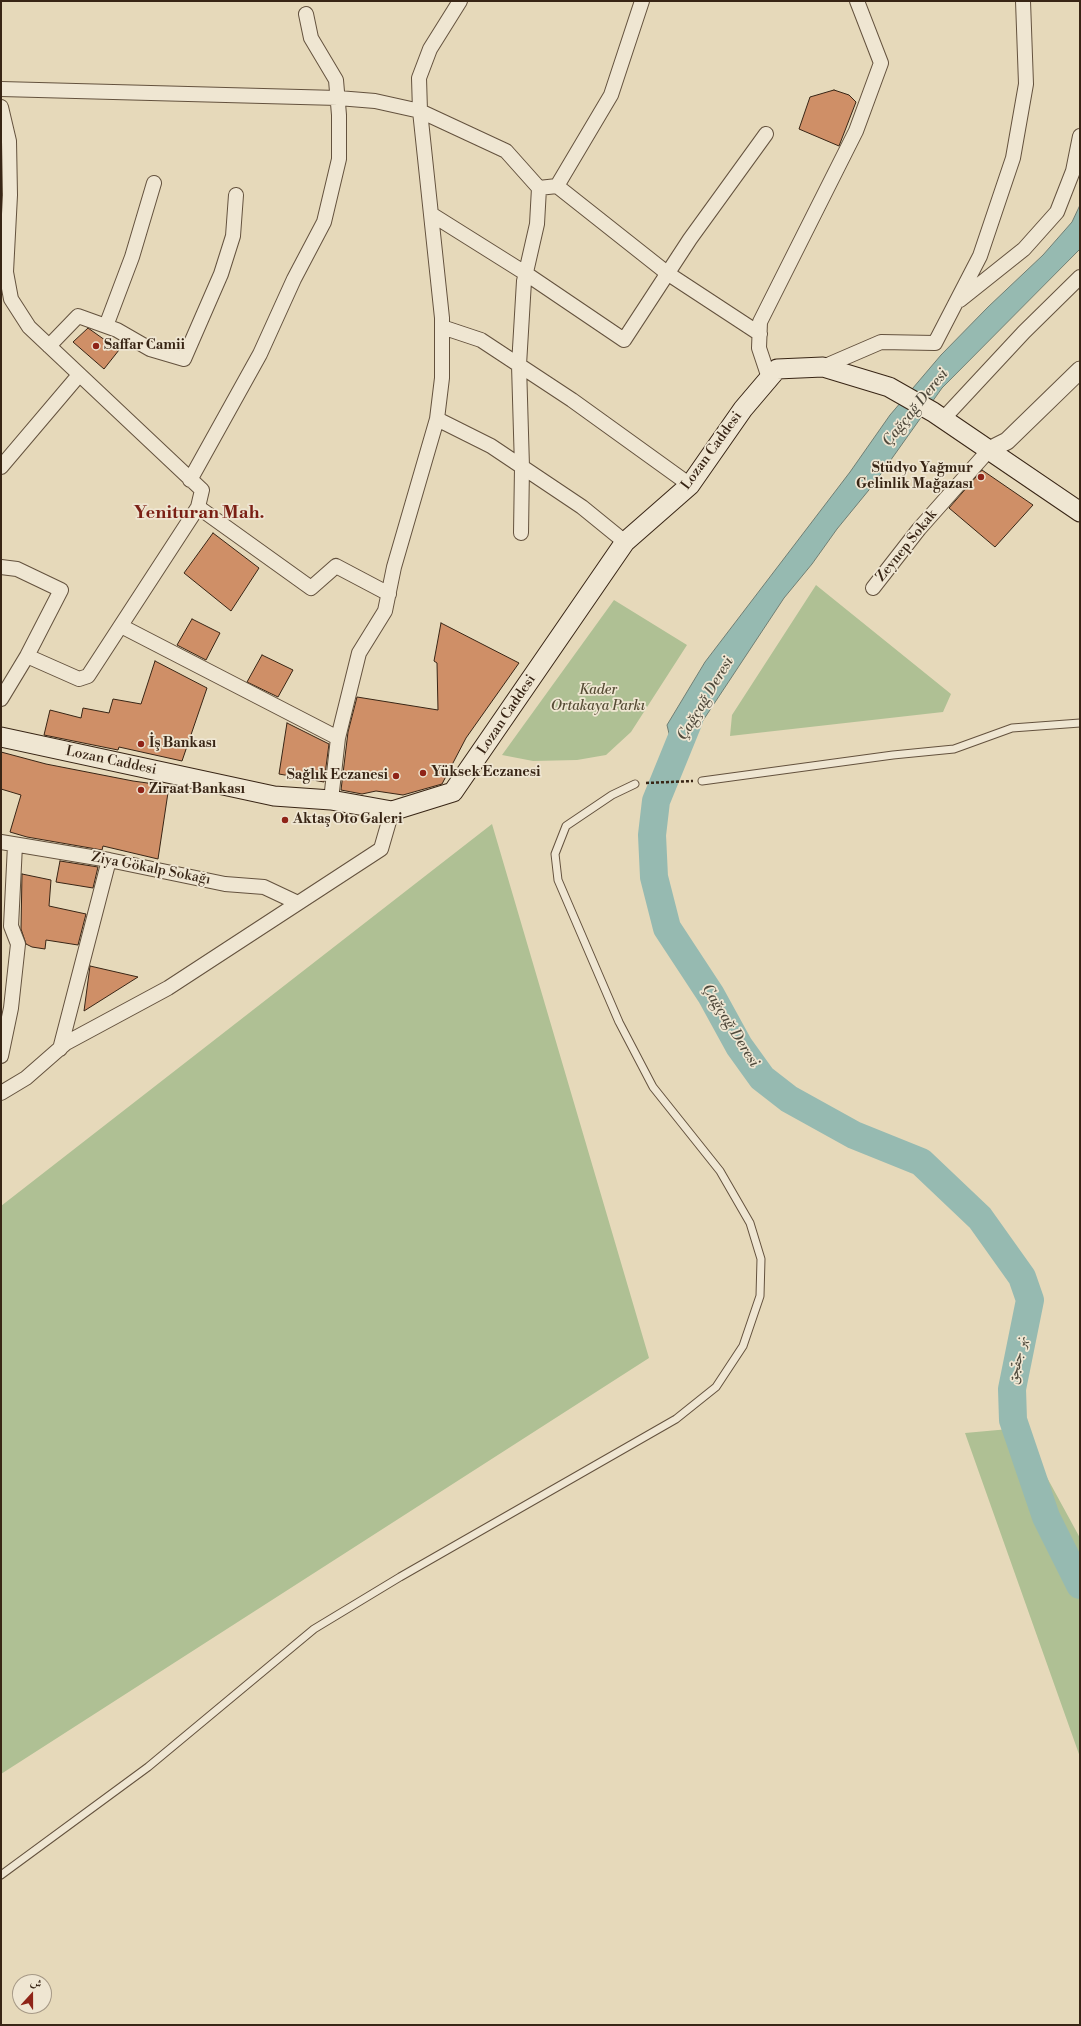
<!DOCTYPE html>
<html>
<head>
<meta charset="utf-8">
<style>
  body { margin:0 }
  #map { position:relative; width:1081px; height:2026px; overflow:hidden; background:#e6d9ba; font-family:"Libre Bodoni",Amiri,serif }
  canvas { display:block }
  .frame { position:absolute; inset:0; border:2px solid #382515; pointer-events:none }
  .north { position:absolute; left:12px; top:1974px; width:40px; height:40px; box-sizing:border-box; background:#efe6d2; border:1px solid #a69986; border-radius:50%; rotate:21deg; font-size:11px; font-weight:700; line-height:16px; text-align:center; color:#382515 }
  .north::after { content:''; display:block; margin:auto; width:14px; height:18px; background:#8f2418; clip-path:polygon(50% 0,100% 100%,50% 72%,0 100%) }
</style>
</head>
<body>
<div id="map">
<canvas width="1081" height="2026"></canvas>
<div class="frame"></div>
<div class="north">ش</div>
</div>
<script>
const g = document.querySelector('canvas').getContext('2d');
g.lineJoin = 'round';
function fill(path, color) {
  g.fillStyle = color;
  g.fill(path, 'evenodd');
}
function toPath(rows) {
  const path = new Path2D();
  for (const r of rows) {
    path.moveTo(r[0], r[1]);
    for (let i = 2; i < r.length; i += 2) path.lineTo(r[i], r[i + 1]);
  }
  return path;
}
function strokePath(path, color, width, dash) {
  g.strokeStyle = color;
  g.lineWidth = width;
  g.lineCap = dash ? 'butt' : 'round';
  g.setLineDash(dash || []);
  g.stroke(path);
}
function drawText(font, color, halo, rows, align = 'center') {
  g.font = font + ' "Libre Bodoni",Amiri,serif';
  g.lineWidth = 3.5;
  g.setLineDash([]);
  g.textBaseline = 'middle';
  g.strokeStyle = halo;
  g.fillStyle = color;
  for (const [text, x, y, turn = 0] of rows) {
    g.save();
    g.translate(x, y);
    g.rotate((+turn || 0) * Math.PI / 180);
    g.textAlign = isNaN(turn) ? turn : align;
    if (halo) g.strokeText(text, 0, 0);
    g.fillText(text, 0, 0);
    g.restore();
  }
}
const green = toPath([
  [816,585,951,694,943,712,730,736,732,715],
  [614,600,687,645,631,732,606,755,577,760,533,761,502,755],
  [492,824,649,1358,1,1774,1,1206],
  [1020,1428,1080,1538,1080,1757,965,1433]
]);
const water = toPath([
  [1080,205,1080,249,942,388,873,485,837,529,812,564,784,598,700,725,674,755,667,725,705,662,850,472,890,415,941,355,988,307,1043,255,1072,222,1080,205]
]);
const river = toPath([
  [689,720,656,801,652,835,654,877,667,928,711,995,739,1046,762,1078,789,1099,854,1135,921,1162,980,1218,1022,1277,1030,1300,1012,1389,1013,1420,1046,1517,1080,1585]
]);
const building = toPath([
  [834,90,849,95,856,102,839,146,799,129,810,97,834,90],
  [88,328,119,350,104,369,73,342,88,328],
  [982,470,1033,505,995,547,949,508,982,470],
  [213,533,259,568,231,611,184,573,213,533],
  [192,619,220,633,206,660,177,645,192,619],
  [441,623,519,663,466,738,442,784,403,795,376,791,362,794,341,790,348,732,357,697,438,710,437,663,434,661,441,623],
  [262,655,293,670,278,697,247,682,262,655],
  [155,661,207,688,182,761,119,747,118,750,44,735,50,710,81,718,83,708,109,713,113,699,141,704,155,661],
  [287,723,329,744,324,782,279,774,287,723],
  [1,752,46,764,133,781,169,786,158,859,103,846,102,850,27,837,10,832,21,795,1,789,1,752],
  [60,861,98,867,93,888,56,882,60,861],
  [22,874,51,880,49,906,86,914,78,945,46,940,45,949,32,947,26,944,21,929,22,874],
  [90,966,138,977,84,1011,90,966]
]);
const path = toPath([
  [646,783,693,781]
]);
const service = toPath([
  [702,781,893,755,954,749,1012,728,1080,723],
  [1,1875,148,1767,314,1629,400,1577,676,1419,716,1387,743,1346,760,1296,761,1259,750,1223,720,1171,653,1087,619,1022,558,880,555,854,566,826,612,795,635,784]
]);
const minor = toPath([
  [1,89,338,98,375,101,420,111,506,151,539,188,537,224,524,281,519,365,522,467,521,533],
  [1,107,9,141,10,195,6,272,11,299,29,327,202,490,198,507,311,588,336,566,389,594],
  [557,186,611,95,642,1],
  [539,188,557,186,667,273,760,334],
  [431,214,525,273,624,340,690,239,766,134],
  [960,300,1024,249,1057,212,1073,171,1080,136],
  [106,326,132,257,154,183],
  [442,327,481,340,572,400,690,485],
  [49,346,78,316,117,330,150,349,184,359,221,274,233,236,236,195],
  [823,367,881,342,935,343,980,256,1013,158,1026,84,1023,1],
  [769,378,759,348,760,322,856,131,881,63,857,1],
  [437,419,491,446,582,507,625,542],
  [943,419,1024,332,1080,277],
  [1,467,79,375],
  [190,480,260,354,294,279,324,222,339,159,339,115,336,80,311,38,306,14],
  [1,567,17,569,61,590,27,656,1,699],
  [873,588,919,529,989,450],
  [121,626,338,738],
  [27,656,79,679,88,676,198,507],
  [331,800,338,738,359,653,385,611,394,567,437,419,442,378,442,318,420,111,419,78,430,49,460,1],
  [1,842,109,860,225,884,264,887,298,903],
  [60,1049,109,860],
  [1,1056,11,1008,18,944,11,926,15,845],
  [1,1093,26,1078,66,1043,168,988,381,849,392,811]
]);
const tertiary = toPath([
  [989,450,1007,441,1080,370]
]);
const secondary = toPath([
  [1,737,274,796,331,800,392,811,453,792,625,542,690,485,743,409,777,369,823,367,889,387,933,412,1080,512]
]);
const markers = [
  [96,346,4,"#8f2418"],
  [981,477,4,"#8f2418"],
  [141,744,4,"#8f2418"],
  [423,773,4,"#8f2418"],
  [396,776,4,"#8f2418"],
  [141,790,4,"#8f2418"],
  [285,820,4,"#8f2418"]
];
const poiNames = [
  ["Saffar Camii",104,346],
  ["Stüdyo Yağmur",973,469,"right"],
  ["Gelinlik Mağazası",973,485,"right"],
  ["İş Bankası",149,744],
  ["Yüksek Eczanesi",431,773],
  ["Sağlık Eczanesi",388,776,"right"],
  ["Ziraat Bankası",149,790],
  ["Aktaş Oto Galeri",293,820]
];
const streetNames = [
  ["Lozan Caddesi",712,451,-54],
  ["Zeynep Sokak",907,546,-51],
  ["Lozan Caddesi",507,715,-56],
  ["Lozan Caddesi",111,761,12],
  ["Ziya Gökalp Sokağı",151,869,11]
];
const parkNames = [
  ["Kader",598,691],
  ["Ortakaya Parkı",598,707]
];
const waterNames = [
  ["Çağçağ Deresi",916,408,-51],
  ["Çağçağ Deresi",706,699,-59],
  ["Çağçağ Deresi",730,1026,58],
  ["نهر جقجق",1018,1360,-79]
];
const districtNames = [
  ["Yenituran Mah.",199,514]
];
fill(green, '#afc094');
fill(water, '#96bab1');
strokePath(water, '#707e73', 1);
strokePath(river, '#96bab1', 28);
fill(building, '#cf8f67');
strokePath(building, '#382515', 1);
strokePath(service, '#64523e', 9);
strokePath(minor, '#64523e', 16);
strokePath(tertiary, '#64523e', 19);
strokePath(secondary, '#382515', 21);
strokePath(path, '#382515', 2.5, [3, 2]);
strokePath(service, '#efe6d2', 7);
strokePath(minor, '#efe6d2', 14);
strokePath(tertiary, '#efe6d2', 17);
strokePath(secondary, '#efe6d2', 19);
for (const [x, y, r, color] of markers) {
  const dot = new Path2D();
  dot.arc(x, y, r, 0, 2 * Math.PI);
  g.fillStyle = color;
  g.fill(dot);
  strokePath(dot, '#efe6d2', 1.5);
}
drawText('bold 14px', '#382515', '#efe6d2', poiNames, 'left');
drawText('14px', '#382515', '#efe6d2', streetNames);
drawText('italic 14px', '#564c35', '#efe6d2', parkNames);
drawText('italic 15px', '#504a3c', '#efe6d2', waterNames);
drawText('bold 18px', '#7a1f14', '#efe6d2', districtNames);
</script>
</body>
</html>
